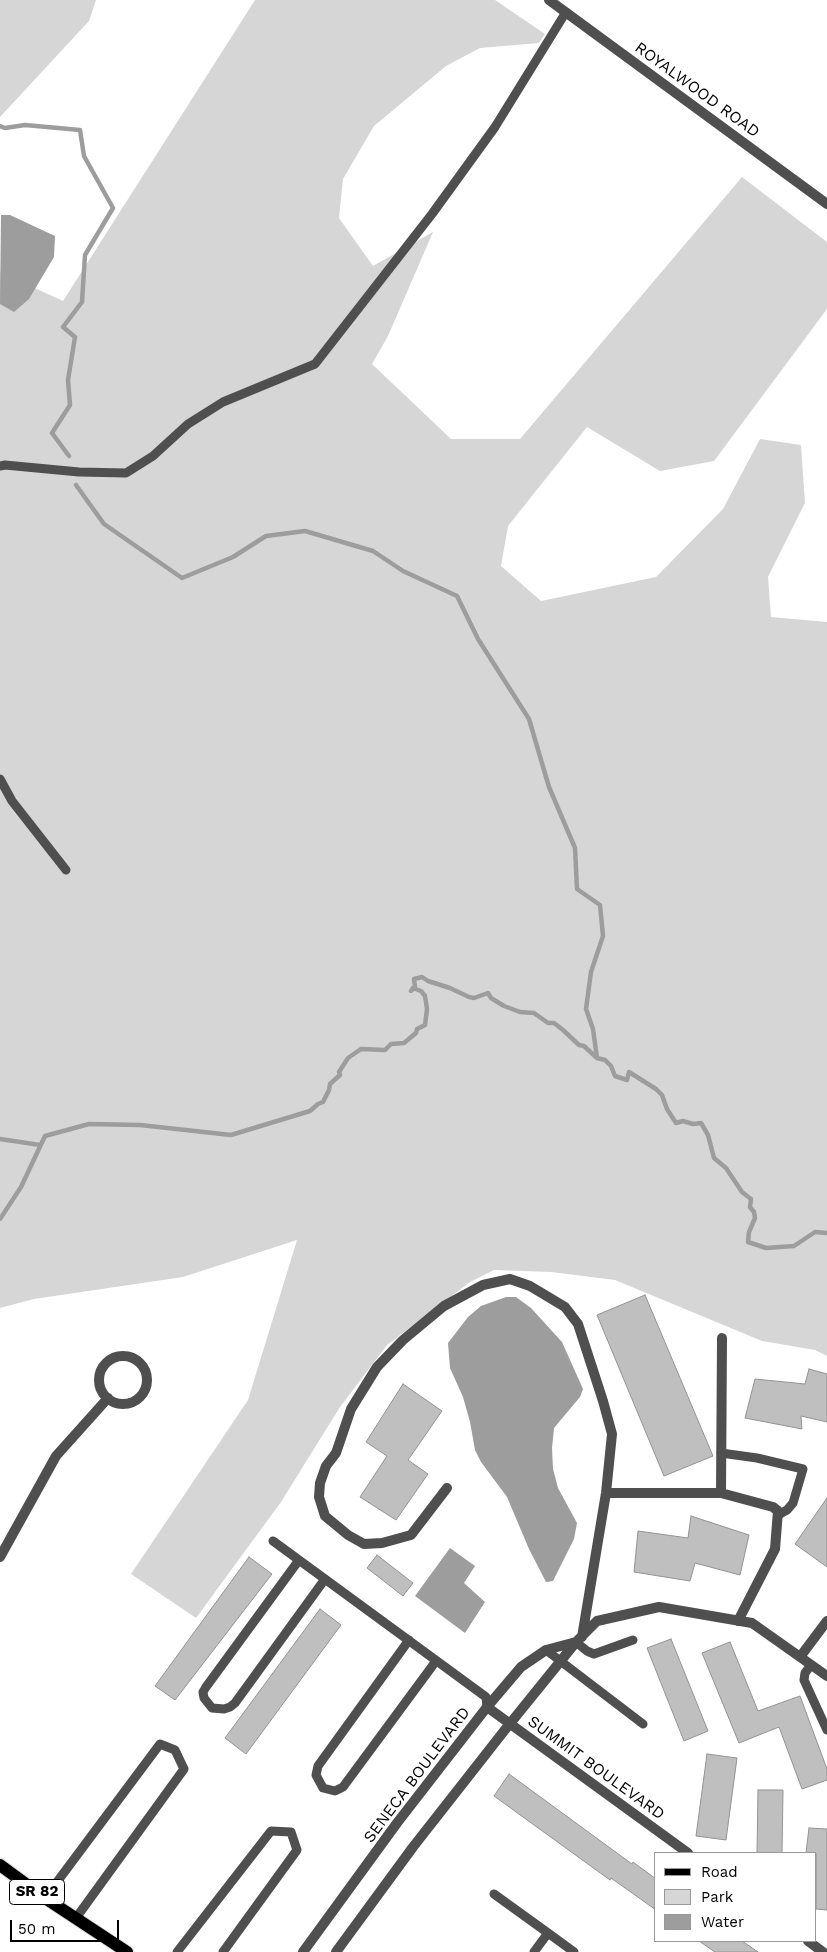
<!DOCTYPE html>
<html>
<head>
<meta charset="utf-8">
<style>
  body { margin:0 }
  #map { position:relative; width:827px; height:1952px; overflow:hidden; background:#fff; font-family:"Work Sans",sans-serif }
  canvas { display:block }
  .legend { position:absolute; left:654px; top:1852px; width:162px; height:90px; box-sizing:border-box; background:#fff; border:1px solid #999; margin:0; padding:6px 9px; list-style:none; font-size:15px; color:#000 }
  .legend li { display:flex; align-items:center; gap:10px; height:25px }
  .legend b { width:25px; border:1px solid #999 }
  .scale { position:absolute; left:10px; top:1920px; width:109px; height:22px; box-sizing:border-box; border:2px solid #000; border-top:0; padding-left:6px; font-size:15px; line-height:18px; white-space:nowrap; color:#000; -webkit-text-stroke:4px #fff; paint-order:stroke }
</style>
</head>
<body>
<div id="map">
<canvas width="827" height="1952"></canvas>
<ul class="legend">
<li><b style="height:6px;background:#000"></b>Road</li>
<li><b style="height:14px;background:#d6d6d6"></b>Park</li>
<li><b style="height:14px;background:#9d9d9d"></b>Water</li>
</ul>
<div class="scale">50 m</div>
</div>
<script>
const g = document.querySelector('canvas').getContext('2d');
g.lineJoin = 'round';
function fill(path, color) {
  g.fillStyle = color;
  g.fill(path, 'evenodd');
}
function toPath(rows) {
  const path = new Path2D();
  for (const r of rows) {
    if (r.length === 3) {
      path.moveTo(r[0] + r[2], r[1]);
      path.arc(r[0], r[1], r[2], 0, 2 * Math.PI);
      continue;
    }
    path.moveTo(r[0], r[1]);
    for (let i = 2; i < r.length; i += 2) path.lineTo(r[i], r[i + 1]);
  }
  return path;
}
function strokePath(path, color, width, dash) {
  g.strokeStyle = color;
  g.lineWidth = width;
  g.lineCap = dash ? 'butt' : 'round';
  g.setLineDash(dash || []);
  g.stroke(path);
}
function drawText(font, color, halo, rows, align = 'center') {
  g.font = font + ' "Work Sans",sans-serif';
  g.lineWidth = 4;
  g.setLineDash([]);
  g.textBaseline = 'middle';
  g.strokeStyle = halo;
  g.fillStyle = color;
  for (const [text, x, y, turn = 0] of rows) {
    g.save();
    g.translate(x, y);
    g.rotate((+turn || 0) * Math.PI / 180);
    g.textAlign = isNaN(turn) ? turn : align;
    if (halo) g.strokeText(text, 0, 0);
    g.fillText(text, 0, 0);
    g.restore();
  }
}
const green = toPath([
  [0,0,96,0,89,21,0,117],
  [255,0,495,0,545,34,539,43,480,48,446,66,374,126,343,179,339,218,373,266,433,232,388,336,372,364,451,439,520,439,742,177,827,242,827,309,714,461,660,471,587,427,508,526,501,566,541,601,656,577,723,509,760,439,801,445,805,503,768,577,771,617,827,622,827,1356,815,1350,762,1341,615,1280,551,1272,494,1270,470,1282,387,1345,340,1407,281,1502,196,1618,131,1574,248,1400,297,1240,183,1277,34,1299,0,1308,0,272,63,301]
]);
const water = toPath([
  [1,215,10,215,55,236,54,257,29,299,14,312,0,304],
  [506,1297,516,1297,531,1308,562,1342,583,1389,580,1397,554,1428,552,1448,553,1469,558,1488,577,1523,574,1539,553,1581,546,1582,529,1549,507,1497,481,1462,475,1450,470,1422,463,1397,450,1368,448,1343,468,1317,481,1306],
  [450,1548,475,1566,464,1583,485,1602,465,1633,415,1596]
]);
const stream = toPath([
  [0,126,5,128,25,125,80,130,84,156,113,208,85,255,82,302,63,327,75,337,68,380,70,405,52,433,69,456],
  [76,485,104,524,182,578,233,557,266,536,305,531,373,551,403,571,457,596,478,639,529,719,549,787,575,848,577,889,600,905,603,936,591,972,586,1009,593,1029,597,1058],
  [0,1139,40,1145],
  [0,1219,21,1187,45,1136,89,1124,140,1125,231,1135,310,1111,318,1104,323,1102,329,1090,330,1084,340,1075,339,1072,348,1058,361,1049,385,1050,391,1044,404,1043,416,1033,417,1029,425,1025,427,1009,425,996,421,991,413,988,411,991,415,987,414,979,422,977,428,981,450,988,469,997,474,998,488,993,491,998,504,1006,520,1012,534,1013,548,1023,554,1023,563,1030,579,1045,584,1046,597,1058,605,1060,611,1066,615,1076,627,1080,629,1072,656,1089,662,1095,667,1109,676,1123,683,1121,693,1124,701,1123,708,1135,714,1158,726,1168,742,1192,751,1199,750,1207,754,1212,755,1218,749,1232,748,1242,766,1248,794,1246,815,1232,827,1233]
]);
const building = toPath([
  [645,1295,713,1456,664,1476,597,1315,645,1295],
  [809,1369,827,1374,827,1422,801,1416,802,1429,745,1418,755,1379,805,1384,809,1369],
  [403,1384,442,1411,408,1460,428,1474,396,1520,360,1497,387,1456,366,1442,403,1384],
  [827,1498,827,1567,795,1544,827,1498],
  [691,1516,749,1535,740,1575,695,1563,690,1581,634,1572,638,1531,688,1538,691,1516],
  [377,1555,413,1583,403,1596,367,1568,377,1555],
  [249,1557,272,1574,175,1700,155,1686,249,1557],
  [320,1609,341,1625,246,1754,225,1738,320,1609],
  [671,1639,708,1731,684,1741,647,1648,671,1639],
  [730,1642,758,1711,800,1696,827,1769,827,1780,802,1789,779,1727,739,1743,702,1653,730,1642],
  [707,1754,737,1758,726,1840,696,1836,707,1754],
  [509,1774,632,1864,633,1862,656,1879,656,1910,611,1878,610,1880,494,1796,509,1774],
  [758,1790,783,1790,782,1853,757,1853,758,1790],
  [809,1828,827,1829,827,1910,816,1909,816,1853,806,1853,809,1828],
  [699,1941,742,1941,758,1952,715,1952,699,1941]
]);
const service = toPath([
  [0,466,5,465,79,472,126,473,153,456,188,424,223,402,315,364,432,214,495,127,566,12],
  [0,779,12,801,66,870],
  [721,1453,757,1458,803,1469,793,1503,787,1510,778,1515],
  [273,1541,486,1697,487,1707],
  [299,1560,206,1687,203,1692,204,1698,212,1708,224,1709,230,1707,235,1703,325,1579],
  [409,1640,318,1766,316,1775,323,1788,335,1791,343,1787,436,1661],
  [576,1642,587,1651,594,1654,633,1640],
  [546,1650,643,1724],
  [811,1665,805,1673,804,1680,827,1730],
  [494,1894,548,1933],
  [45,1898,160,1744,175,1750,184,1769,76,1918],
  [177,1952,271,1831,291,1832,297,1850,223,1952],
  [534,1952,548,1933,574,1952]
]);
const minor = toPath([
  [123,1380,24],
  [447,1488,411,1535,382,1543,364,1544,348,1535,325,1516,319,1497,320,1483,326,1466,336,1453,351,1409,377,1367,403,1340,444,1306,483,1285,510,1279,530,1286,565,1307,578,1324,603,1401,612,1434,606,1493,582,1637],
  [606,1493,721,1493,773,1507,778,1511,775,1549,738,1621],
  [721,1493,722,1338],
  [0,1557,56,1456,108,1398],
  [800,1657,827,1621],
  [487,1707,688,1853],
  [808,1941,823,1952],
  [303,1952,397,1823,487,1707,521,1667,546,1650,576,1642],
  [336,1952,413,1847,504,1731,576,1642,597,1621,659,1607,752,1623,827,1676]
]);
const tertiary = toPath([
  [549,0,827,204]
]);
const primary = toPath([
  [0,1865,45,1898,127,1952]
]);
const shields = [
  [37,1892,55]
];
const shieldNames = [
  ["SR 82",37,1892]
];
const streetNames = [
  ["ROYALWOOD ROAD",697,90,36],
  ["SUMMIT BOULEVARD",596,1768,36],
  ["SENECA BOULEVARD",417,1775,-53]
];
fill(green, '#d6d6d6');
fill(water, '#9d9d9d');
strokePath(stream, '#9d9d9d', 4.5);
fill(building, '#bfbfbf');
strokePath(building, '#939393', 1);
strokePath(primary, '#dbdbdb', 14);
strokePath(service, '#4f4f4f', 9);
strokePath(minor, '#4f4f4f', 10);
strokePath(tertiary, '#4f4f4f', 10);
strokePath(primary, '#000', 12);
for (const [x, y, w] of shields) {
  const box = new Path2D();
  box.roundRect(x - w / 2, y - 12.5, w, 25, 4);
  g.fillStyle = '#fff';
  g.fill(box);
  strokePath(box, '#000', 1);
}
drawText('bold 15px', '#000', null, shieldNames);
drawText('16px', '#000', '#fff', streetNames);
</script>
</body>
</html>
